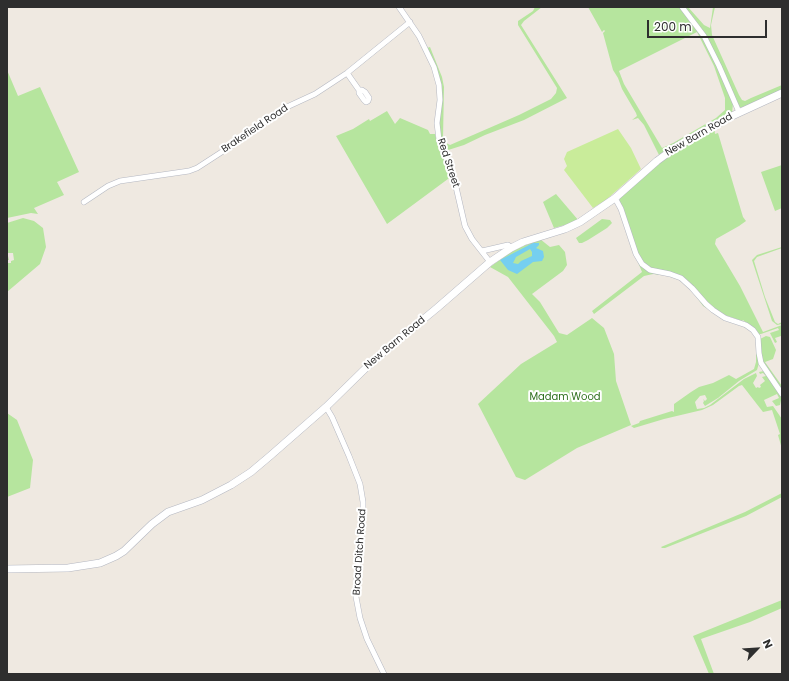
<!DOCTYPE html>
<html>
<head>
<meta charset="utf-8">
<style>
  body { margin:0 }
  #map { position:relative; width:789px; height:681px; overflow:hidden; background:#efe9e1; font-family:Poppins,sans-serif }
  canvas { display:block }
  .frame { position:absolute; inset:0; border:8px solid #2e2e2e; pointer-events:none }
  .north { position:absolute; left:737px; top:629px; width:40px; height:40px; -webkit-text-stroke:3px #fff; paint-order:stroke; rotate:65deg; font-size:11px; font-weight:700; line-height:16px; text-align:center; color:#2e2e2e }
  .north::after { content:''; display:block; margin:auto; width:14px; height:18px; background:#2e2e2e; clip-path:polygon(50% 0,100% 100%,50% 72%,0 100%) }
  .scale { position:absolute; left:647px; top:20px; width:120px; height:18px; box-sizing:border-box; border:2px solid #2e2e2e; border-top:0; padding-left:5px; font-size:12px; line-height:14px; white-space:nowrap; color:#2e2e2e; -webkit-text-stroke:3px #fff; paint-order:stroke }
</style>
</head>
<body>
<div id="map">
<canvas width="789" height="681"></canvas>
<div class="frame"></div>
<div class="north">N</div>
<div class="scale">200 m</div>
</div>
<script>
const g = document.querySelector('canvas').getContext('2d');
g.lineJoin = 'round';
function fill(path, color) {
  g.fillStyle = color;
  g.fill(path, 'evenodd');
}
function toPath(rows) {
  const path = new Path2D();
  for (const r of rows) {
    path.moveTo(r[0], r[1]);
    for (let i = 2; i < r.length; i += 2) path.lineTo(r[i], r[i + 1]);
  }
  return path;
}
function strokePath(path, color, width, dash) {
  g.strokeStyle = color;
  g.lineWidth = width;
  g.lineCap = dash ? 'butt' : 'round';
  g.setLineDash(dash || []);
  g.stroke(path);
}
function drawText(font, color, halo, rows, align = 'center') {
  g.font = font + ' Poppins,sans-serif';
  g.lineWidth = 4;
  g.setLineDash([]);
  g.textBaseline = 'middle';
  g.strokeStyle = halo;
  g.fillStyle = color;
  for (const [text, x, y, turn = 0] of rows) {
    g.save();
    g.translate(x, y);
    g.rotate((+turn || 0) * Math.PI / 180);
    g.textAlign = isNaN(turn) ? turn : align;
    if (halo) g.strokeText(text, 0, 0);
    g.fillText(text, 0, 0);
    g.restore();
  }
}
const green = toPath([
  [535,7,542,7,524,21,521,25,567,98,524,120,485,135,464,145,445,151,438,136,441,94,427,48,430,47,442,77,444,87,443,138,446,143,450,145,519,115,551,99,556,93,557,88,518,25,518,21,533,11],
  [588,7,681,7,696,26,714,57,733,104,732,113,659,155,644,125,638,118,632,120,637,116,636,113,622,89,618,78,613,70,603,33,605,31,604,30,602,32],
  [697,32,714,66,725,98,725,110,716,118,673,143,662,148,624,84,619,71],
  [683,7,688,7,704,25,710,28,713,7,715,7,711,25,712,35,739,95,742,100,745,101,751,98,782,85,782,91,743,108,739,107,721,66],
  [7,70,18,96,40,87,79,172,57,182,64,195,34,208,38,214,31,213,7,218],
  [387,111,395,124,400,118,428,130,430,134,435,134,439,150,452,176,387,224,336,136,353,129,369,119,370,121],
  [714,127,715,134,718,133,743,217,746,221,739,226,716,239,715,244,740,286,763,332,782,325,782,338,781,336,775,338,777,342,775,343,770,333,779,330,778,328,761,334,759,334,743,320,742,321,719,313,684,280,649,269,638,257,620,202,619,197,661,160],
  [782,165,782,208,775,211,761,172],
  [556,194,579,221,554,228,543,202],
  [23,218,34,221,43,228,46,247,40,264,7,292,7,256,8,256,9,260,7,260,8,263,11,263,11,261,14,260,13,253,7,253,7,223],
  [602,219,610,220,612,223,607,228,588,240,582,243,579,243,576,238],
  [540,239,550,247,559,245,565,252,567,265,563,271,532,294,540,302,559,333,567,335,592,318,604,328,614,354,616,381,631,425,577,448,525,480,516,477,478,404,521,364,557,342,554,336,508,277,490,267,512,251],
  [782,247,782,248,757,257,754,261,765,297,775,322,778,324,782,322,782,324,777,325,772,321,752,260,757,255],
  [635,255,647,270,676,276,684,282,692,289,702,303,708,308,725,318,746,327,754,333,757,339,759,363,757,370,739,381,718,398,705,406,703,403,704,401,703,399,705,401,707,399,705,395,700,396,695,402,697,409,704,408,710,405,744,379,756,373,757,376,753,383,756,388,758,387,759,388,761,387,760,385,765,381,762,377,766,376,763,373,760,374,759,372,764,371,782,396,780,405,776,406,772,401,779,398,777,394,764,400,767,407,773,406,782,419,782,449,778,435,780,434,772,410,763,412,742,385,739,386,713,405,702,410,664,419,634,428,631,426,639,423,640,421,672,411,674,412,674,404,691,392,699,387,713,383,729,375,736,379,754,369,756,362,756,341,754,334,752,331,744,326,724,319,703,306,690,288,682,281,672,276,653,274,644,276,594,314,592,311,642,272],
  [766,336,770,337,776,350,773,359,765,362,782,386,782,393,760,357,760,339],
  [7,413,17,420,33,460,30,488,7,497],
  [782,493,782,497,746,516,665,548,662,548,661,547,745,512],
  [782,600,782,608,750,622,701,639,714,674,709,674,693,636]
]);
const pitch = toPath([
  [618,129,631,148,641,169,606,200,593,208,564,170,567,166,564,159,567,152]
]);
const water = toPath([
  [533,243,539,243,539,245,536,248,543,251,544,257,542,261,533,262,517,274,508,270,500,260],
  [530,249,532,252,532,256,521,261,518,264,513,263,516,257]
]);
const street = toPath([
  [399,7,419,36,434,67,439,85,440,100,437,123,439,140,453,174,465,226,472,239,490,262],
  [682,7,704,36,719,66,739,112],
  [347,73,359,90,359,93,364,100,366,102,368,101,369,98,365,92,362,90,359,90],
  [615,198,621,209,636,254,642,264,650,270,670,274,681,278,692,288,706,304,713,310,725,318,746,325,753,330,758,337,759,353,761,363,782,394],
  [84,202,108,186,120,181,189,171,197,168,234,144,277,113,289,106,315,94,347,73,410,22],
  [482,251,508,245,512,248],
  [326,407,332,417,349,456,360,484,363,502,363,527,357,573,356,597,360,618,367,639,384,674]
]);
const secondary = toPath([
  [7,569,68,568,100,563,116,556,124,551,152,524,168,512,202,500,231,485,251,472,270,456,326,407,374,360,437,308,490,262,511,248,523,242,565,229,580,222,615,198,657,161,676,147,732,116,782,93]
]);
const streetNames = [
  ["Brakefield Road",255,129,-34],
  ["New Barn Road",699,135,-30],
  ["Red Street",448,163,72],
  ["New Barn Road",395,343,-40],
  ["Broad Ditch Road",360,552,-86]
];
const parkNames = [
  ["Madam Wood",565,397]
];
fill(green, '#b6e59e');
fill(pitch, '#c9ec9a');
fill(water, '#75cff0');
strokePath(street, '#b4b7c1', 6);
strokePath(secondary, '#b4b7c1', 8);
strokePath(street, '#fff', 5);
strokePath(secondary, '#fff', 7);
drawText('10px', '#2e2e2e', '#fff', streetNames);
drawText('10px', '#2c6e1b', '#fff', parkNames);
</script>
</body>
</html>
